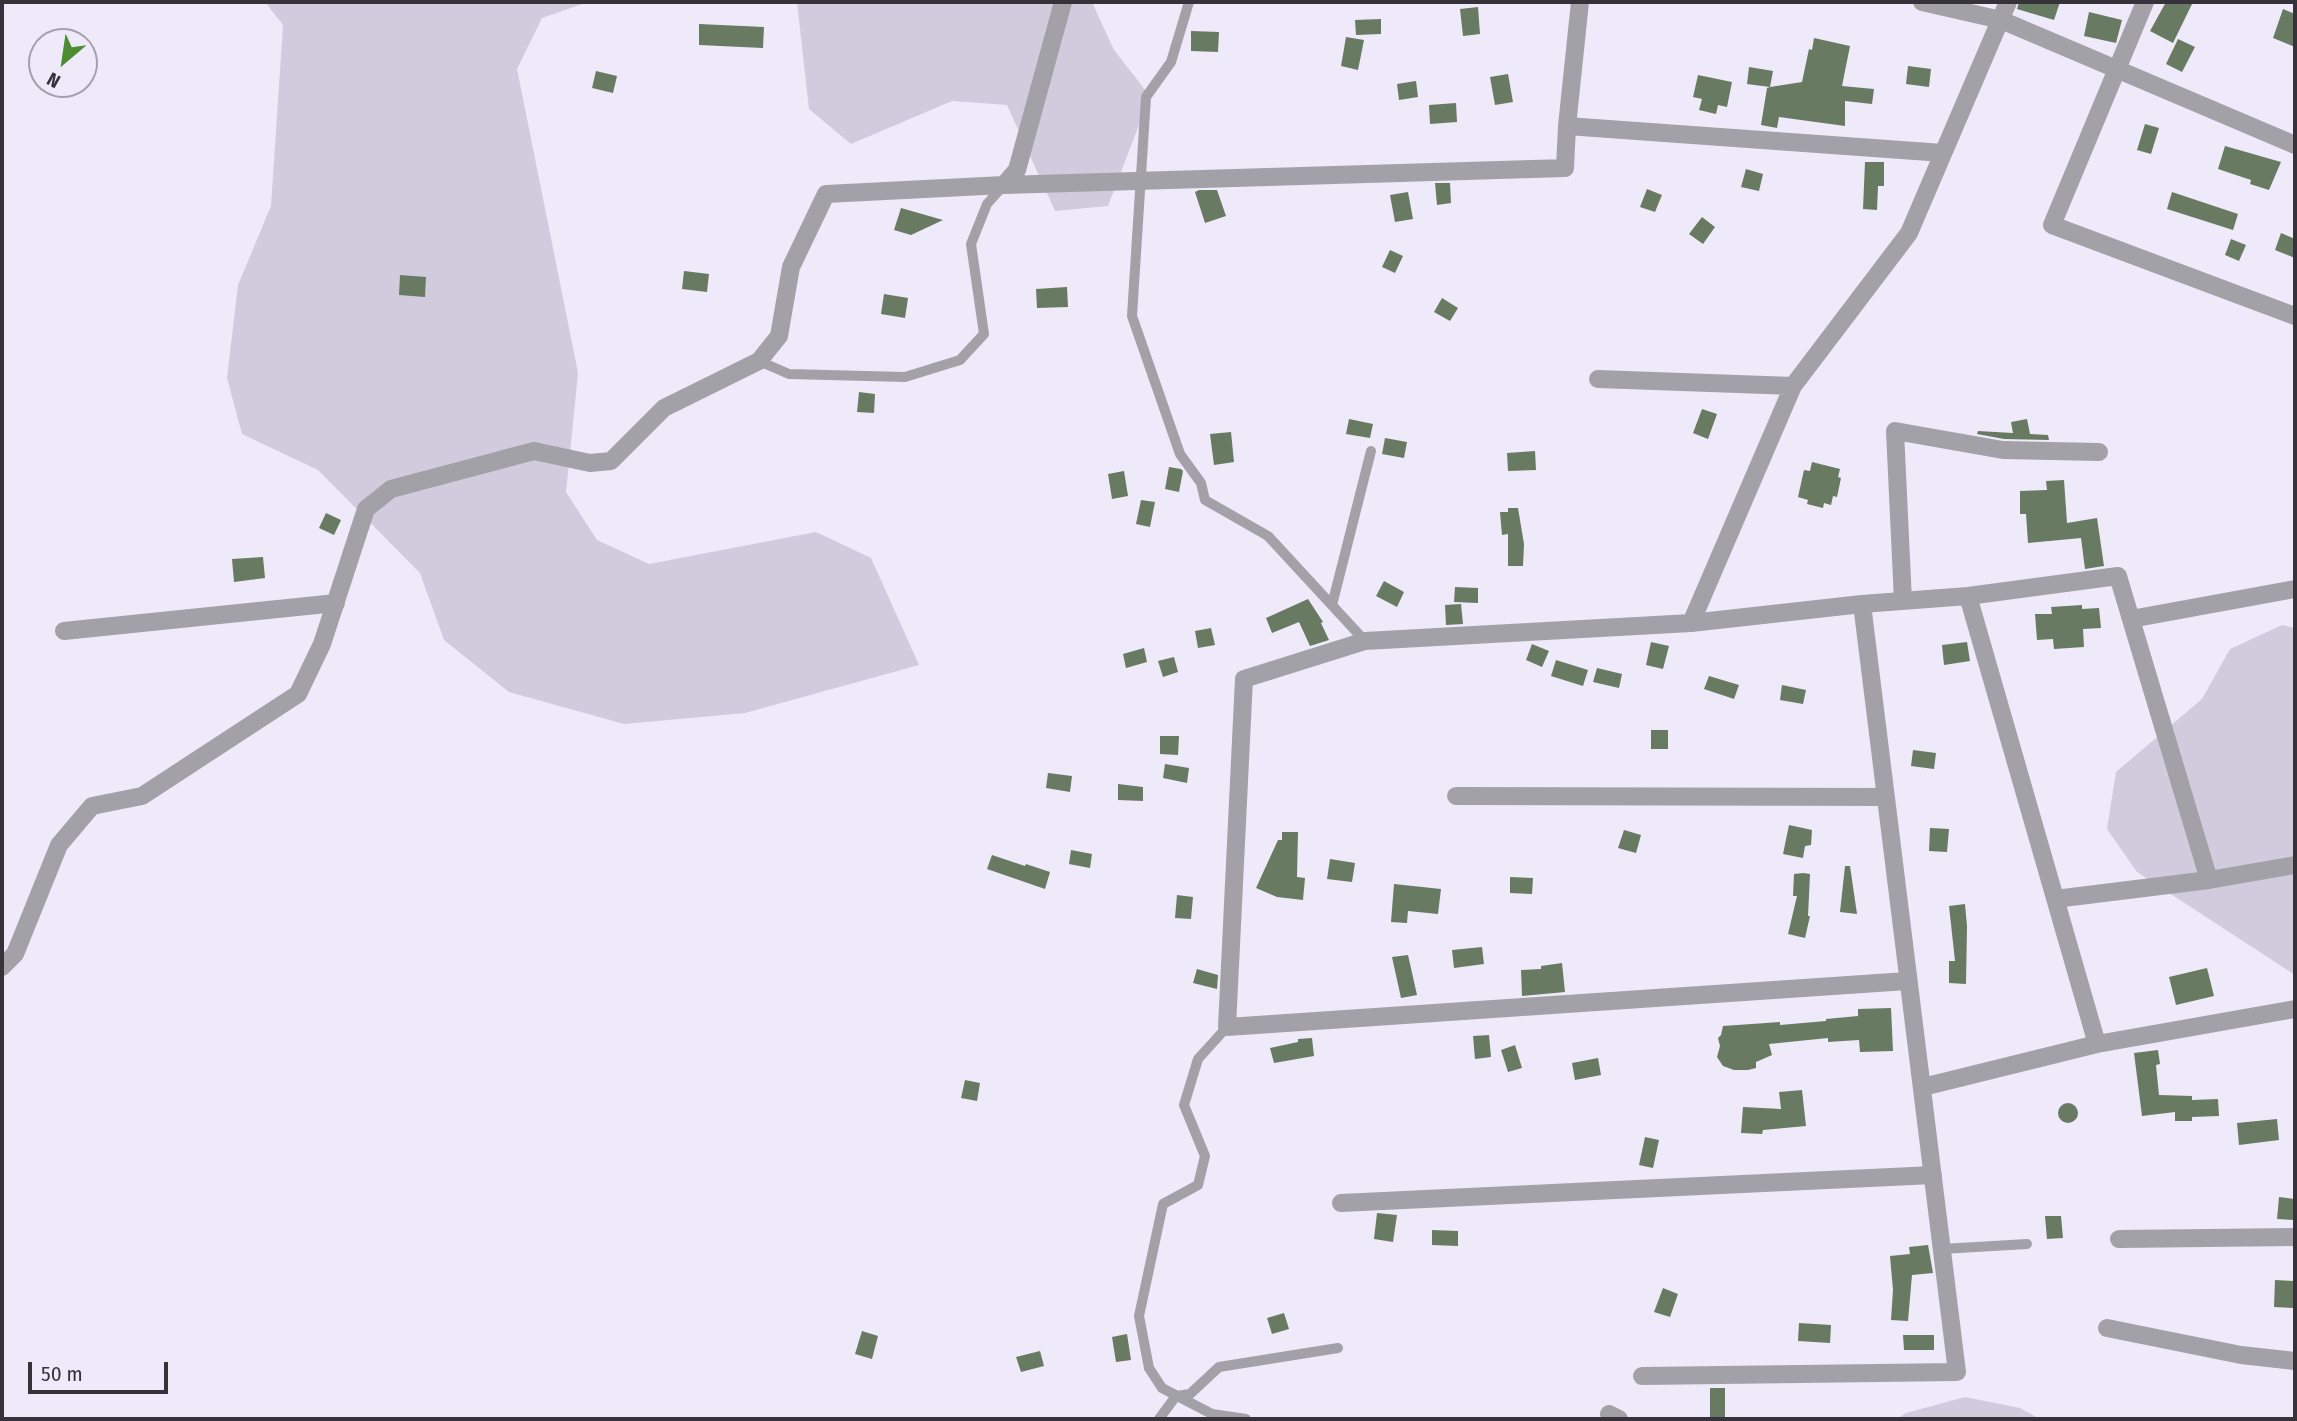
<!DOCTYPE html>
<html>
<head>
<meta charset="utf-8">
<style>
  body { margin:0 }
  #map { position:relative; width:2297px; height:1421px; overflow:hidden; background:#efeaf9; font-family:"Fira Sans Condensed",sans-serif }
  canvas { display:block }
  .frame { position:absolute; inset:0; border:4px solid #353339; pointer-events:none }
  .north { position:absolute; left:28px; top:28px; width:70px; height:70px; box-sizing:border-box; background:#efeaf9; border:2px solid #a5a1ac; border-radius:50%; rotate:209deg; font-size:19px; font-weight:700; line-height:28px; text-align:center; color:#353339 }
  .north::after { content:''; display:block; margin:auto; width:24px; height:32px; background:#4b8d2f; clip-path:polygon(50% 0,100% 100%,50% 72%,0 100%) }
  .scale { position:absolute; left:28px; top:1362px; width:140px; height:32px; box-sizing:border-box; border:4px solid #353339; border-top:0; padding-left:9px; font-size:21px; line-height:24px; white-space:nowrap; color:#353339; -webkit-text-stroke:5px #efeaf9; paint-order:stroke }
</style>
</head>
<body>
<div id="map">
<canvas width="2297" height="1421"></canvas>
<div class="frame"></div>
<div class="north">N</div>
<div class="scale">50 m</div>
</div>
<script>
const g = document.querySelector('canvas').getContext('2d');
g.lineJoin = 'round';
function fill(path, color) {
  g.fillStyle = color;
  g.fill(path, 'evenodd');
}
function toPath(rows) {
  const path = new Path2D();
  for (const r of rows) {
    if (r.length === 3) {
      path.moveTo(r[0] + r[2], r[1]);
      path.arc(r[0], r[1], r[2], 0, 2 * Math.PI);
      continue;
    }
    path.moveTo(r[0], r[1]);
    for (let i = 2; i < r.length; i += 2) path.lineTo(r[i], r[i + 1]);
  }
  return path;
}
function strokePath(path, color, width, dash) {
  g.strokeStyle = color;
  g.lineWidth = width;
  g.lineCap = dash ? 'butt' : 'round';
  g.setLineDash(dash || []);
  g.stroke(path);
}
const green = toPath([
  [265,2,588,2,542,18,517,69,578,373,566,492,597,540,649,564,816,532,871,558,919,665,745,713,624,724,509,692,444,640,420,573,318,470,242,434,227,378,238,285,271,206,283,25],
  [797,2,1092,2,1114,50,1150,96,1108,206,1055,211,1007,105,952,101,851,144,809,109],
  [2282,625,2295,628,2295,975,2137,872,2107,829,2116,772,2202,699,2230,649],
  [1965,1397,2020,1408,2040,1419,1897,1419,1906,1413]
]);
const building = toPath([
  [2019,2,2060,2,2054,20,2017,9],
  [2166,2,2193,2,2173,43,2150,31],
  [1478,7,1480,34,1463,36,1460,9],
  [2283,9,2295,14,2295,47,2273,38],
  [2089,12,2122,20,2116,43,2084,36],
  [1381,19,1381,34,1356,35,1355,20],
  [699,24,764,27,763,48,699,45],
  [1191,31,1219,32,1218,52,1191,51],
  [1346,37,1364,40,1358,70,1341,66],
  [1814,38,1850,46,1842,86,1874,89,1872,104,1845,101,1845,126,1779,117,1777,128,1761,125,1767,88,1770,87,1747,84,1749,67,1773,71,1770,87,1802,82,1809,49,1812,50],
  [2178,39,2195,47,2182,72,2166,64],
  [1908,66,1931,69,1929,87,1906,84],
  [596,71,617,76,613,93,592,88],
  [1508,74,1513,102,1495,105,1490,77],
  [1698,75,1732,82,1727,107,1718,105,1716,114,1699,110,1702,99,1693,97],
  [1416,81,1418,97,1399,100,1397,84],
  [1456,103,1457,122,1430,124,1429,105],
  [2145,124,2159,128,2151,154,2137,150],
  [2225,146,2281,162,2269,190,2250,184,2251,180,2218,169],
  [1865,162,1884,162,1884,186,1867,186,1878,186,1877,210,1863,209],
  [1746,169,1763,174,1759,191,1741,187],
  [1435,183,1450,183,1451,203,1437,205],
  [1647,189,1662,195,1655,212,1640,207],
  [1199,190,1217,190,1226,216,1205,223,1195,192],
  [1408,192,1413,219,1395,222,1390,195],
  [2172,192,2238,214,2233,230,2167,209],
  [901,208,943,220,911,235,894,230],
  [1702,217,1715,227,1703,244,1689,234],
  [2281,233,2295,239,2295,258,2275,250],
  [2231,239,2246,245,2239,261,2225,255],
  [1390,250,1403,256,1395,273,1382,267],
  [684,271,709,274,707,292,682,289],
  [400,275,426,277,425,297,399,295],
  [1067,287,1068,307,1037,308,1036,289],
  [884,294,908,298,905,318,881,314],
  [1442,298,1458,308,1450,321,1434,312],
  [859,392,875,394,874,413,857,412],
  [1702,409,1717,414,1708,439,1693,433],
  [1349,419,1373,424,1370,438,1346,434],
  [2027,419,2030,434,2048,435,2049,440,2004,439,1977,434,1978,431,2013,433,2011,422],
  [1231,432,1234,462,1214,465,1210,434],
  [1385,438,1407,442,1404,458,1382,454],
  [1535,451,1536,470,1508,471,1507,453],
  [1812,462,1840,469,1838,477,1841,478,1837,497,1833,496,1831,505,1824,503,1823,508,1807,504,1808,500,1798,497,1804,470,1810,471],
  [1169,467,1181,469,1183,471,1179,492,1165,489],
  [1124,471,1128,496,1112,499,1108,474],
  [2064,480,2067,523,2097,518,2104,566,2085,569,2081,538,2028,543,2026,514,2020,514,2020,491,2047,490,2046,481],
  [1141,500,1155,502,1150,527,1136,524],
  [1508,508,1518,508,1524,544,1523,566,1508,566,1508,534,1502,535,1500,512,1508,512],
  [326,513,341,520,334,535,319,528],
  [263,557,265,578,234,582,232,559],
  [1384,581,1404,592,1397,607,1376,596],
  [1455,587,1478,588,1478,603,1454,602],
  [1308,599,1323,622,1321,623,1329,640,1310,646,1299,622,1272,633,1266,618],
  [1461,604,1463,624,1446,625,1445,605],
  [2082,605,2082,609,2099,608,2101,628,2083,629,2084,647,2054,649,2053,639,2037,640,2035,614,2052,614,2051,607],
  [1211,628,1215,645,1198,648,1195,631],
  [1651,642,1669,646,1663,669,1646,665],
  [1967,642,1970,661,1944,665,1942,645],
  [1532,644,1549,651,1542,667,1526,660],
  [1144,648,1147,662,1126,668,1123,654],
  [1174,657,1178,672,1163,677,1158,661],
  [1556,660,1588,670,1583,686,1551,676],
  [1597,668,1622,674,1619,688,1593,682],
  [1709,676,1739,685,1734,699,1704,689],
  [1782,685,1806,690,1803,704,1780,700],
  [1651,730,1668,730,1668,749,1651,749],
  [1160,736,1179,736,1178,755,1160,754],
  [1913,750,1936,753,1934,769,1911,766],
  [1165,764,1189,768,1187,783,1163,778],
  [1048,773,1072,776,1070,792,1046,788],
  [1118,784,1143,787,1143,801,1118,800],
  [1789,825,1812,830,1811,845,1805,846,1803,858,1783,854],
  [1930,828,1949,829,1947,852,1929,851],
  [1624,830,1641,835,1636,853,1618,848],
  [1282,832,1298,832,1297,877,1305,878,1303,900,1277,897,1256,888,1278,840,1282,840],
  [1071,850,1092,854,1090,868,1069,864],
  [992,855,1025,866,1026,864,1050,872,1045,889,987,869],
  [1330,859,1355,863,1352,882,1327,879],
  [1845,866,1850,866,1857,914,1840,912],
  [1803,873,1810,874,1808,916,1810,916,1805,938,1788,934,1797,896,1793,896,1794,874],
  [1510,877,1533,878,1532,894,1510,893],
  [1394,884,1441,889,1438,914,1408,911,1407,923,1391,922],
  [1177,895,1193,897,1191,919,1175,918],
  [1965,904,1967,926,1966,984,1949,983,1949,961,1955,961,1949,906],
  [1482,947,1484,964,1454,968,1452,950],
  [1408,955,1417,995,1401,998,1392,957],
  [1562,963,1565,992,1522,996,1521,970,1541,969,1541,966],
  [2207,968,2214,996,2176,1005,2169,977],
  [1197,969,1218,975,1217,989,1193,983],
  [1891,1008,1893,1051,1860,1052,1859,1040,1828,1042,1828,1038,1769,1044,1772,1055,1756,1062,1756,1068,1748,1070,1734,1070,1723,1066,1717,1057,1720,1046,1718,1038,1721,1035,1723,1026,1780,1022,1780,1025,1826,1021,1826,1019,1858,1016,1858,1009],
  [1489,1035,1491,1057,1475,1059,1473,1036],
  [1312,1038,1314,1056,1274,1063,1270,1048,1298,1042,1298,1039],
  [1515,1045,1522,1068,1508,1072,1501,1050],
  [2158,1050,2160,1064,2156,1065,2159,1095,2192,1096,2192,1100,2218,1099,2219,1116,2192,1117,2192,1121,2175,1121,2175,1112,2142,1116,2134,1053],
  [1598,1058,1601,1075,1575,1080,1572,1063],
  [965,1080,980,1083,977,1101,961,1098],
  [1802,1090,1806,1126,1763,1130,1762,1134,1741,1133,1743,1107,1781,1109,1779,1092],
  [2068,1113,10],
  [2277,1119,2279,1140,2239,1145,2237,1123],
  [1645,1137,1659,1140,1653,1168,1639,1165],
  [2279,1197,2295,1199,2293,1220,2277,1219],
  [1377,1213,1397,1215,1393,1242,1374,1239],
  [2045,1216,2061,1216,2063,1238,2047,1239],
  [1432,1230,1458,1231,1458,1246,1432,1245],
  [1928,1245,1933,1273,1912,1275,1908,1321,1891,1320,1893,1290,1890,1256,1910,1254,1909,1247],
  [2275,1280,2294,1281,2293,1308,2274,1307],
  [1663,1288,1678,1294,1670,1317,1654,1312],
  [1284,1313,1289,1329,1272,1334,1267,1318],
  [1799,1323,1831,1325,1830,1343,1798,1341],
  [862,1331,878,1336,872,1359,855,1354],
  [1127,1334,1131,1360,1116,1362,1112,1337],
  [1903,1335,1934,1335,1934,1350,1904,1350],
  [1040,1351,1044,1366,1021,1372,1016,1357],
  [1710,1388,1725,1388,1725,1417,1710,1417]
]);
const lane = toPath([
  [1189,2,1171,62,1146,97,1132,316,1180,454,1201,483,1205,500,1268,536,1365,641],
  [759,361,789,374,905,377,960,360,984,334,971,244,987,204,1004,185],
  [1332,605,1371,451],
  [1227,1027,1198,1059,1184,1105,1205,1156,1198,1185,1163,1204,1139,1316,1149,1368,1162,1388,1212,1414,1246,1419],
  [1942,1249,2027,1244],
  [1159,1419,1176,1396,1190,1394,1219,1367,1338,1348]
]);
const street = toPath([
  [1922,2,2001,20,2295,145],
  [2145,2,2052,225,2295,316],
  [1567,126,1943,153],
  [1004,185,1017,170,1063,2],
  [1598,379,1793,386],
  [1968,596,2097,1044],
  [1903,601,1895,431,2003,450,2099,452],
  [2131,619,2295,589],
  [1691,623,1793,386,1909,233,2008,2],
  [64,631,336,603],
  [1456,796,1885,797],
  [2055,899,2209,880,2295,865],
  [2,967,15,954,59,845,92,806,142,796,298,694,322,644,366,509,391,489,534,451,590,463,611,461,664,408,759,361,779,336,791,267,826,194,1004,185,1565,168,1567,126,1580,2],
  [1907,981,1227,1027,1244,679,1365,641,1691,623,1862,604,1968,596,2118,576,2209,880],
  [1923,1087,2097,1044,2295,1009],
  [1341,1203,1933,1175],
  [2119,1239,2295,1237],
  [2107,1328,2241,1355,2295,1361],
  [1642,1376,1957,1372,1862,604],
  [1609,1414,1619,1419]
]);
fill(green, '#d0cbdd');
fill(building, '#687a62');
strokePath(lane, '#a3a1a8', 10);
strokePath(street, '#a3a1a8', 18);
</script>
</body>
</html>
